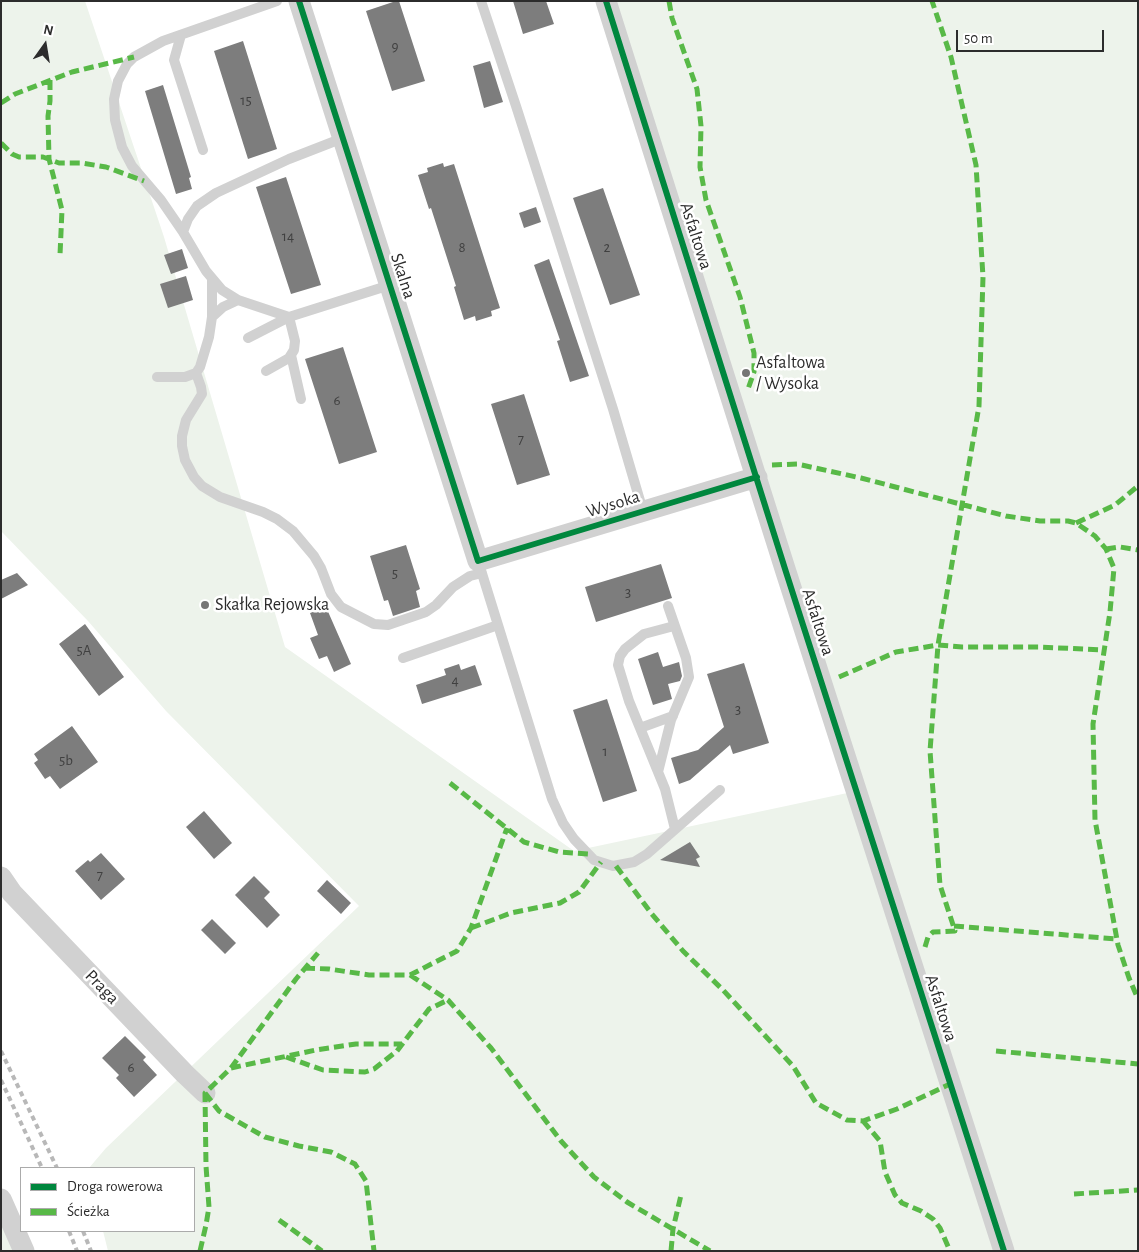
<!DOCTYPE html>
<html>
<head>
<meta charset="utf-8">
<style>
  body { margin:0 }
  #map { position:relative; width:1139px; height:1252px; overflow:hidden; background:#fff; font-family:"Alegreya Sans",sans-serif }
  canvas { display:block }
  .frame { position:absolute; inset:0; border:2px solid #2c2c2c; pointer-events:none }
  .legend { position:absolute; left:20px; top:1167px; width:175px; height:65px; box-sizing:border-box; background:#fff; border:1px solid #ababab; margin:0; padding:6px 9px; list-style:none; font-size:15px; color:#2c2c2c }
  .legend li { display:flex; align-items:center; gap:10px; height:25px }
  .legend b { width:25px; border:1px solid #ababab }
  .north { position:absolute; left:20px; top:20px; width:50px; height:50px; -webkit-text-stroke:4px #fff; paint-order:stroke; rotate:13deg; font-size:14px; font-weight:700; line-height:20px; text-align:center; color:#2c2c2c }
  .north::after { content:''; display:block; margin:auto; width:18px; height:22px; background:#2c2c2c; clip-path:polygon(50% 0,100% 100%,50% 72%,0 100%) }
  .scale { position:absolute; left:956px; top:30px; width:148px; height:22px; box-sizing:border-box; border:2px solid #2c2c2c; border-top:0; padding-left:6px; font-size:15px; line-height:18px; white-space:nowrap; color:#2c2c2c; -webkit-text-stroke:4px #fff; paint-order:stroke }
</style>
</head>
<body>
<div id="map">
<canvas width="1139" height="1252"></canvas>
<div class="frame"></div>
<ul class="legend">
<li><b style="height:6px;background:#00873e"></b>Droga rowerowa</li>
<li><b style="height:6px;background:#58b947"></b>Ścieżka</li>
</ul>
<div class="north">N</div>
<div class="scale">50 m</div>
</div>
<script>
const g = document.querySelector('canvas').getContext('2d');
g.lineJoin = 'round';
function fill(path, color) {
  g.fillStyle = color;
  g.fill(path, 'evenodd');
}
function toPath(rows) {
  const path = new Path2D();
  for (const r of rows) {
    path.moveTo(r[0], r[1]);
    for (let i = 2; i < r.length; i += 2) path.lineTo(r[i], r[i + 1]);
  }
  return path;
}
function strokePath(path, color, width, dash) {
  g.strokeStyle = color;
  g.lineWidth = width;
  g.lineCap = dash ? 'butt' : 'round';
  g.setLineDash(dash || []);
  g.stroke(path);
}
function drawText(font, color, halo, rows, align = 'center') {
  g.font = font + ' "Alegreya Sans",sans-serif';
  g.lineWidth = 5;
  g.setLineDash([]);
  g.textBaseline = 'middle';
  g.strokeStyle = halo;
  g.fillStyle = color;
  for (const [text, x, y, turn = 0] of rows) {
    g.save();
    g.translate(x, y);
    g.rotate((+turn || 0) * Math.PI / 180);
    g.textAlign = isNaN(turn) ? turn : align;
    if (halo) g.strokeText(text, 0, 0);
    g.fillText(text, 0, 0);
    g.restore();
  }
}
const green = toPath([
  [1,1,85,1,164,237,285,647,574,851,852,792,602,1,1138,1,1138,1251,108,1251,103,1231,194,1231,194,1168,89,1168,106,1148,359,906,166,711,88,621,1,531],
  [1,1220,16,1251,1,1251]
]);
const building = toPath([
  [396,1,399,1,425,81,392,91,366,11],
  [513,1,546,1,554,24,523,34],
  [243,41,277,149,248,159,214,51],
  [490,61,503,102,484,108,473,66],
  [163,85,191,177,189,178,192,189,176,194,145,91],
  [443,163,444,167,454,164,500,308,491,311,492,316,476,321,475,316,464,320,454,287,456,286,431,208,429,209,418,175,428,172,427,168],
  [286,177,321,285,291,294,256,187],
  [603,188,640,295,610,305,573,198],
  [536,207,541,222,524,228,519,213],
  [182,249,188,268,171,274,164,255],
  [549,259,589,376,570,382,557,341,560,340,534,265],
  [186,276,193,300,168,308,160,284],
  [343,347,377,452,339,464,305,359],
  [524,394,550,475,517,485,491,404],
  [406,545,420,589,416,591,420,607,393,616,388,600,384,601,370,556],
  [661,564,672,598,596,622,585,587],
  [17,573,28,585,1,599,1,580],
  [326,607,351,664,334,672,327,656,319,659,310,638,318,635,310,613],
  [85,624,124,677,99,696,59,644],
  [658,652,663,667,679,662,682,676,680,681,668,684,672,699,653,705,638,659],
  [744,663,769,743,733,754,730,745,690,780,679,784,671,758,698,750,724,727,707,674],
  [459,664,461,670,475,665,482,685,422,704,416,685,446,675,444,669],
  [607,699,637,791,603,802,573,710],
  [72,726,98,762,60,789,50,776,45,779,34,763,38,760,34,754],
  [204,811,232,843,214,859,186,827],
  [690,842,700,857,696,859,700,867,660,860],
  [101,853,125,879,101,900,75,871,88,860,90,862],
  [254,876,270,892,264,898,280,915,267,928,235,895],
  [327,880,351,903,341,914,317,891],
  [212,919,236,943,225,954,201,930],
  [125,1036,146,1057,143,1060,157,1075,134,1097,116,1078,119,1075,102,1058]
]);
const service = toPath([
  [481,1,516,106,613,409,643,511],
  [181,35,174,60,203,150],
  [343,138,289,159,216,193,197,206,188,219,183,232,206,271,222,290,238,300,289,317,390,285],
  [183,232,161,200,132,166,122,147,115,120,114,99,118,81,127,64,134,57,163,41,277,1],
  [212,317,223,307,238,300],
  [248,338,289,317,295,341,294,350,289,358,266,371],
  [291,355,301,399],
  [196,373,201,387,202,394,186,420,182,436,182,446,185,460,194,477,202,486,220,497,263,512,277,519,293,531,314,556,321,568,331,594,341,607,374,624,388,625,426,612,436,605,453,587,470,576,482,573],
  [157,377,185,377,196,373,200,367,209,337,212,317,212,278],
  [480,567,552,799,563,823,574,839,594,860,613,866,634,862,647,854,720,790],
  [674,626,644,634,625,649,620,656,618,665,629,701,665,789,675,829],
  [403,658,498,625],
  [640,728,673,716],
  [658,772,671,720,689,677,686,658,668,606]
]);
const minor = toPath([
  [299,1,478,561,757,477],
  [606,1,786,572,1004,1251],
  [1,877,12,893,185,1074,205,1093],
  [1,1199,24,1251]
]);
const rail = toPath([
  [1,1051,57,1168],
  [1,1080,42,1168],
  [69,1231,77,1251],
  [83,1231,91,1251]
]);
const quiet = toPath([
  [669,1,672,18,697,89,701,126,700,167,706,200,740,297,754,353,754,372,748,389],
  [50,80,50,101,48,116,49,159,62,210,60,255],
  [1,103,15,94,72,72,134,57],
  [1,143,12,154,19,157,43,157,59,163,82,163,106,167,144,181],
  [772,465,797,464,861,478,1006,516,1040,521,1068,521,1076,523,1095,536,1106,549,1114,568,1110,612,1093,724,1095,820,1118,945,1129,978,1138,999],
  [1076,523,1115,505,1138,486],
  [1106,549,1120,547,1138,550],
  [839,677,896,652,938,645,962,647,1039,647,1103,650],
  [450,783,524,842,559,852,589,854],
  [616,866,651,913,683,951,723,990,793,1066,816,1103,847,1120,863,1121,897,1109,950,1084],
  [954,926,1117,939],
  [471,928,511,913,560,903,579,892,601,862],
  [925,947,928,937,933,932,955,931,940,885,930,751,938,645,979,406,983,277,976,165,951,57,932,1],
  [305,968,329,969,369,975,410,975,457,951,471,928,507,828],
  [410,975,448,1000,491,1048,561,1141,594,1177,627,1202,710,1251],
  [996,1051,1138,1064],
  [286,1057,323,1070,365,1072,374,1069,397,1051,429,1009,448,1000],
  [231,1068,316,1050,356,1044,402,1044],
  [205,1093,219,1111,265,1137,299,1146,331,1152,355,1164,366,1181,374,1251],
  [863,1121,880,1141,885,1172,895,1195,902,1203,921,1211,933,1219,940,1228,950,1251],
  [1074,1194,1138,1190],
  [279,1220,322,1251],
  [200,1251,206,1225,209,1207,206,1166,205,1093,231,1068,296,979,318,953],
  [671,1251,673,1229,681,1195]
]);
const cycleway = toPath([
  [299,1,478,561,757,477],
  [606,1,786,572,1004,1251]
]);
const markers = [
  [746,373,5,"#767676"],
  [205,605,5,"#767676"]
];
const numberNames = [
  ["9",395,46],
  ["15",246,100],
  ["14",288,236],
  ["8",462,247],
  ["2",607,247],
  ["6",337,400],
  ["7",521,439],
  ["5",395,573],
  ["3",628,592],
  ["5A",84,650],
  ["4",455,680],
  ["3",738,709],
  ["1",605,751],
  ["5b",66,760],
  ["7",100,875],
  ["6",131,1067]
];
const streetNames = [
  ["Asfaltowa",696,236,72],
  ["Skalna",403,276,72],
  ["Wysoka",613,504,-17],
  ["Asfaltowa",818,622,72],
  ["Praga",102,987,46],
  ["Asfaltowa",941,1008,72]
];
const poiNames = [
  ["Asfaltowa",756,363],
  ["/ Wysoka",756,384],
  ["Skałka Rejowska",215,605]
];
fill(green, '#edf3eb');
fill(building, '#7d7d7d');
strokePath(service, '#d1d1d1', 10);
strokePath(minor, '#d1d1d1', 21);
strokePath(rail, '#b8b8b8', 4, [5, 4]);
strokePath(quiet, '#58b947', 5, [10, 5]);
strokePath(cycleway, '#00873e', 6);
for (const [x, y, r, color] of markers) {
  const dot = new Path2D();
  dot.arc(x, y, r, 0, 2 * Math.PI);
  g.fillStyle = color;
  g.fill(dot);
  strokePath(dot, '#fff', 2);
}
drawText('15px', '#404040', null, numberNames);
drawText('18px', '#2c2c2c', '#fff', streetNames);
drawText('18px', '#2c2c2c', '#fff', poiNames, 'left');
</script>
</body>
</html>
